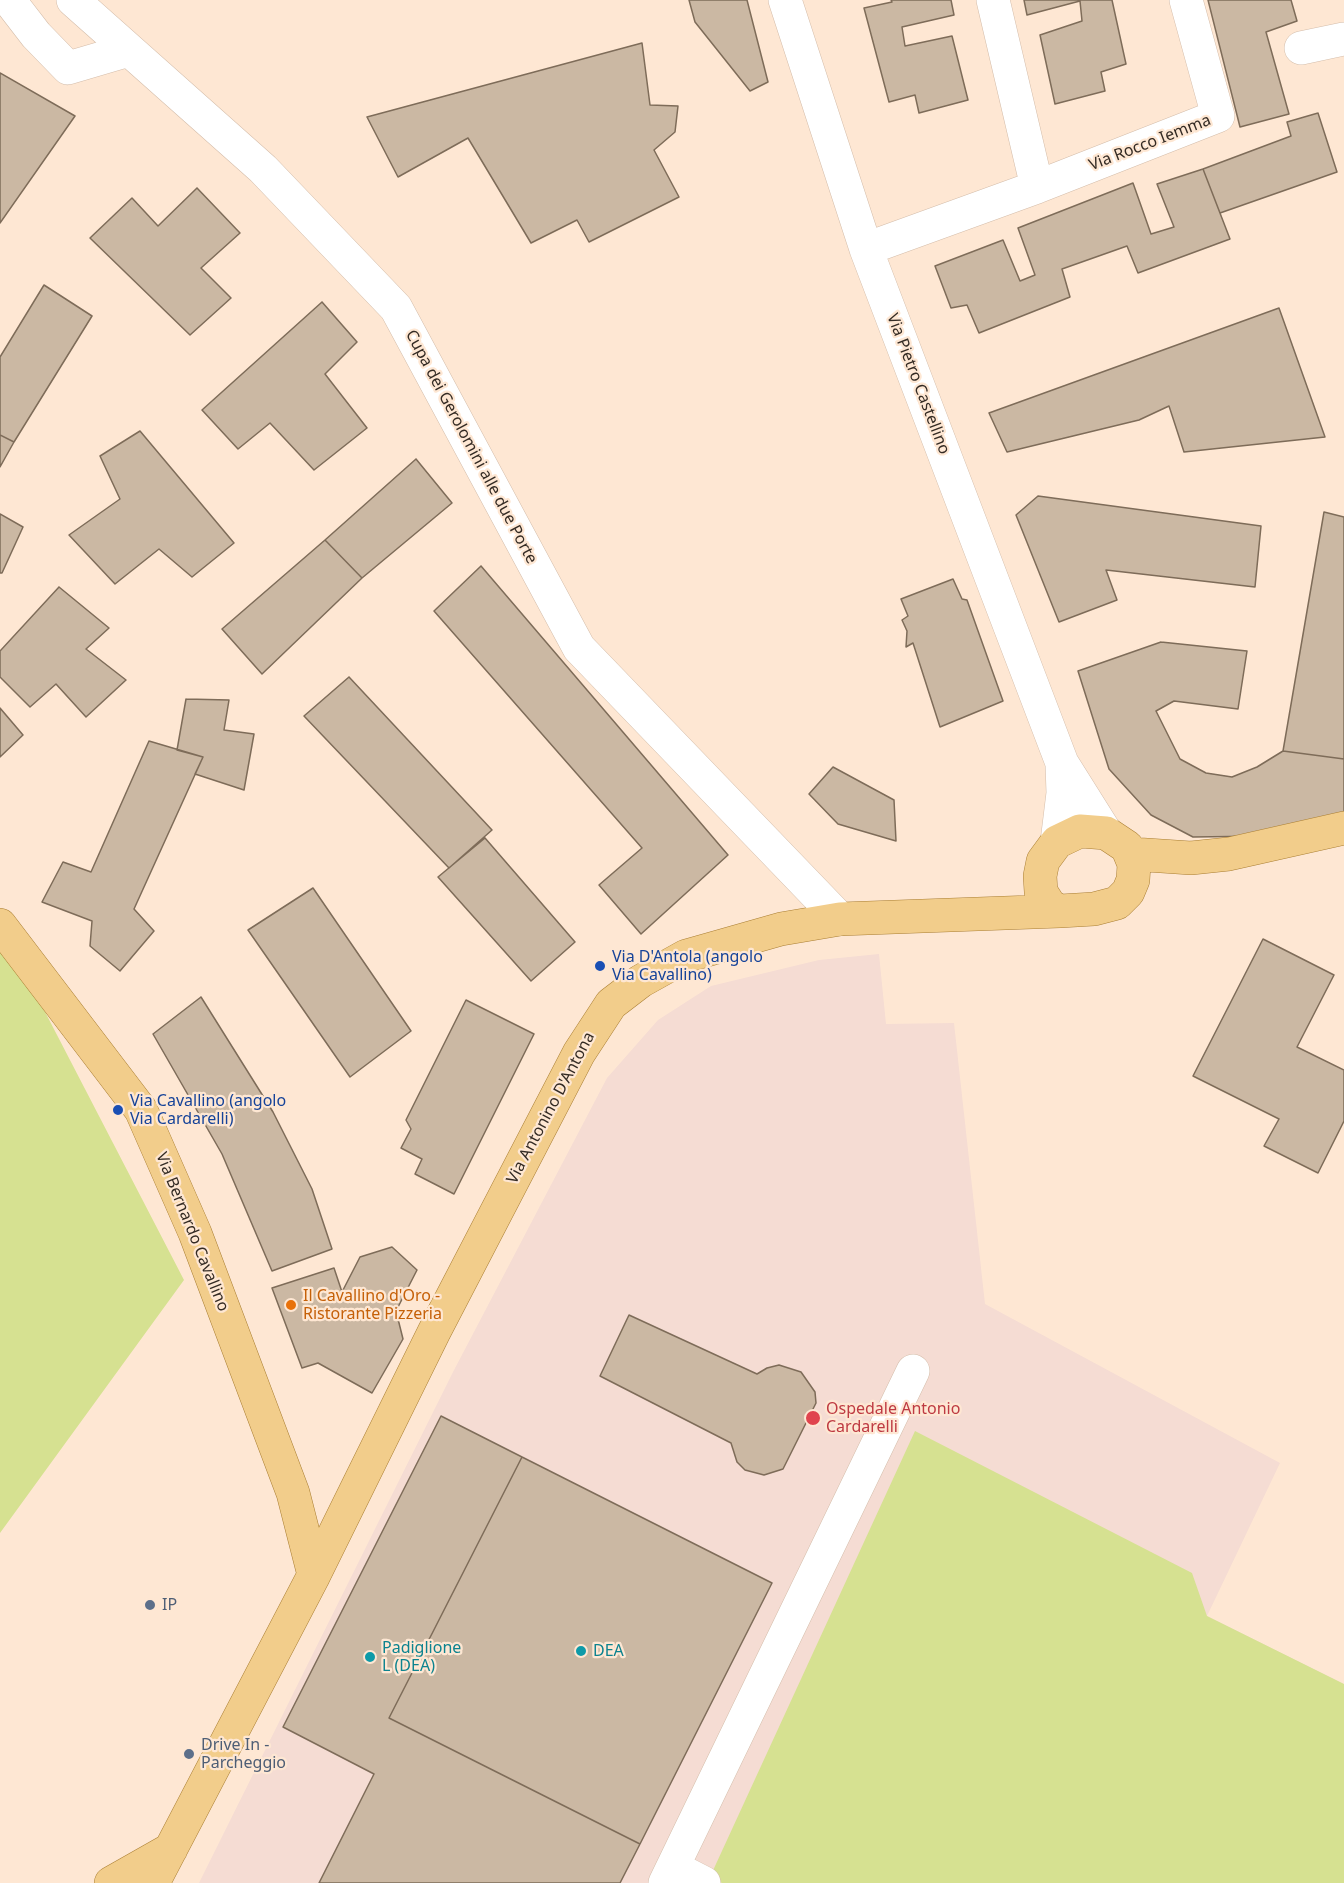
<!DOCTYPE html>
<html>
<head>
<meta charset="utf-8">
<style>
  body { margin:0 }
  canvas { display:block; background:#fee7d3 }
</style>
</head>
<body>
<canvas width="1344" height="1883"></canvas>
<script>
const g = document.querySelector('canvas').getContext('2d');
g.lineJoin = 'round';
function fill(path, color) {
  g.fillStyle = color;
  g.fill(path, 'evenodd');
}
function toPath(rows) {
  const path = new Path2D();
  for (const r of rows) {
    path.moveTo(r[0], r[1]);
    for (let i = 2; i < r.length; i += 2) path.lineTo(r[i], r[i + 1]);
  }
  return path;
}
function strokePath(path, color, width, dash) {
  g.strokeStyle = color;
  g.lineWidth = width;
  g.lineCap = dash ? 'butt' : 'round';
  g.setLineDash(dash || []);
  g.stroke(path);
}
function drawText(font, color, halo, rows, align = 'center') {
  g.font = font + ' "Noto Sans",sans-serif';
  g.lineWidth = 4.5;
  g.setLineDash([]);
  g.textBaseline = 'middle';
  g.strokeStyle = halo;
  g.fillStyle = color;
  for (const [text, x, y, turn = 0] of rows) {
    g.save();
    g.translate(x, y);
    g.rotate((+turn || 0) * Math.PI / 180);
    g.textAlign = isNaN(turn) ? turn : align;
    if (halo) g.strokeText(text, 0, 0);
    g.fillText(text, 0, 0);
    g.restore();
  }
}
const medical = toPath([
  [879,954,886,1024,954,1023,985,1304,1280,1463,1207,1616,1344,1684,1344,1883,199,1883,453,1372,607,1078,658,1020,711,986,819,960]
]);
const green = toPath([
  [0,925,184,1280,0,1533],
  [915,1431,1192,1573,1207,1616,1344,1684,1344,1883,722,1883,710,1877]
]);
const building = toPath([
  [689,0,747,0,768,82,750,91,695,22,689,0],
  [891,0,951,0,954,15,902,27,905,46,952,36,968,100,919,113,915,95,889,102,864,8,892,2,891,0],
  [1024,0,1112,0,1126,64,1101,72,1105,91,1055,104,1040,35,1082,21,1080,1,1027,15,1024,0],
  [1208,0,1291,0,1297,21,1266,32,1289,114,1240,127,1208,0],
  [642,43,650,105,678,106,675,132,654,150,679,197,589,242,577,220,531,243,468,138,398,177,367,117,642,43],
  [0,73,75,116,0,223,0,73],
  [1318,113,1337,172,1220,213,1203,169,1291,136,1287,122,1318,113],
  [1203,169,1230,239,1138,273,1127,246,1062,269,1070,297,979,333,967,305,951,308,935,266,1003,240,1020,281,1035,275,1018,228,1133,183,1151,234,1174,227,1157,184,1203,169],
  [197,188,240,233,201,268,231,298,190,335,90,238,132,198,158,226,197,188],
  [44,285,92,316,14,442,0,435,0,357,44,285],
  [322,302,357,342,325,374,367,428,314,470,270,423,238,449,202,410,322,302],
  [1279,308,1325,437,1184,452,1169,406,1139,420,1007,452,989,413,1279,308],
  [140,431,234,543,192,577,159,549,115,584,69,535,120,499,100,456,140,431],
  [0,435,14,442,0,467,0,435],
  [416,459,452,503,362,578,325,540,416,459],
  [1038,496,1261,526,1255,587,1106,570,1117,600,1059,622,1016,515,1038,496],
  [1324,512,1344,517,1344,759,1283,751,1324,512],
  [0,514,23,527,2,573,0,573,0,514],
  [325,540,362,578,262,674,222,629,325,540],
  [481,566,728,855,641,934,599,885,642,848,434,611,481,566],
  [953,579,962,599,967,600,1003,701,940,727,913,643,906,647,907,631,902,620,908,616,901,599,953,579],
  [59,587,109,628,86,649,126,680,86,717,56,684,30,707,0,677,0,651,59,587],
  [1161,642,1247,651,1238,709,1174,701,1156,711,1180,759,1206,773,1232,777,1257,767,1283,751,1344,759,1344,815,1266,836,1193,837,1151,815,1109,769,1078,671,1161,642],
  [349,677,492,830,449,868,304,716,349,677],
  [186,699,229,700,224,730,254,734,244,790,195,774,203,757,177,750,186,699],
  [0,708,23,735,0,757,0,708],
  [149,741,203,757,134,909,154,931,120,971,90,946,92,921,42,902,63,862,91,872,149,741],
  [833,767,894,800,896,841,838,824,809,794,833,767],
  [485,838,575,942,531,981,438,877,485,838],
  [313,888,411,1031,350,1077,248,930,313,888],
  [1263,939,1334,975,1297,1047,1344,1070,1344,1121,1318,1173,1264,1146,1279,1119,1193,1076,1263,939],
  [201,997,273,1112,312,1189,332,1249,272,1271,222,1154,153,1034,201,997],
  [466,1000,534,1034,454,1194,415,1174,422,1159,401,1148,411,1129,406,1120,466,1000],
  [392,1247,417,1270,396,1311,403,1339,372,1393,318,1363,302,1368,272,1288,334,1268,342,1292,360,1257,392,1247],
  [629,1315,757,1374,767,1368,779,1365,801,1372,815,1392,816,1403,783,1469,764,1475,745,1470,737,1462,731,1443,600,1376,629,1315],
  [441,1416,522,1457,389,1718,640,1844,620,1883,319,1883,374,1774,283,1727,441,1416],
  [522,1457,772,1583,640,1844,389,1718,522,1457]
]);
const minor = toPath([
  [9,0,36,35,68,68,129,50],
  [73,0,263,169,396,308,579,648,840,919],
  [785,0,866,249,1062,763,1106,833],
  [1301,48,1344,39],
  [1037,187,1218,116,1186,0],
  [866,249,1037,187,993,0],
  [1057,842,1063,793,1062,765],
  [673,1867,704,1883],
  [665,1883,913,1371]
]);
const major = toPath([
  [1080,831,1106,833,1127,847,1134,864,1133,880,1128,892,1117,903,1094,909,1060,911,1050,906,1041,892,1040,876,1043,861,1057,842,1080,831],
  [1132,854,1191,858,1229,854,1344,828],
  [0,925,141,1110,195,1233,293,1493,314,1575],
  [111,1883,171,1849],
  [153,1883,314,1575,434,1332,579,1053,611,1004,641,981,686,956,781,929,840,919,1060,911]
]);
const markers = [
  [600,966,6,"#1a4fb4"],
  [118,1110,6,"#1a4fb4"],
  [291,1305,6,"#e8710a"],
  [813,1418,8,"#e0444e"],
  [150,1605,6,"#5c6f8a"],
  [581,1651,6,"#0f9aa8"],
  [370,1657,6,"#0f9aa8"],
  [189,1754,6,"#5c6f8a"]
];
const streetNames = [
  ["Via Rocco Iemma",1150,143,-21],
  ["Via Pietro Castellino",918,384,69],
  ["Cupa dei Gerolomini alle due Porte",471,447,62],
  ["Via Antonino D'Antona",551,1108,-62],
  ["Via Bernardo Cavallino",192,1232,68]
];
const transitNames = [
  ["Via D'Antola (angolo",612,957],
  ["Via Cavallino)",612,975],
  ["Via Cavallino (angolo",130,1101],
  ["Via Cardarelli)",130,1119]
];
const foodNames = [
  ["Il Cavallino d'Oro -",303,1296],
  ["Ristorante Pizzeria",303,1314]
];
const healthNames = [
  ["Ospedale Antonio",826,1409],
  ["Cardarelli",826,1427]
];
const serviceNames = [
  ["IP",162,1605],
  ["Drive In -",201,1745],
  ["Parcheggio",201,1763]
];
const cultureNames = [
  ["Padiglione",382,1648],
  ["L (DEA)",382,1666],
  ["DEA",593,1651]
];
fill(medical, '#f5dcd3');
fill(green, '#d6e191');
fill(building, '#cbb8a3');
strokePath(building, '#7e6c59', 1.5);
strokePath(minor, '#d4bdaa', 34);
strokePath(major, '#aa7f34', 34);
strokePath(minor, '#fff', 33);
strokePath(major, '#f2cd8b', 33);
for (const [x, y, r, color] of markers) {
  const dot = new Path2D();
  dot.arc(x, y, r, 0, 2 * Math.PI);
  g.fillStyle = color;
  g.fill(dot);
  strokePath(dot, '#fee7d3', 2);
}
drawText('16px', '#342b24', '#fee7d3', streetNames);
drawText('16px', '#164399', '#fee7d3', transitNames, 'left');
drawText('16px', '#c56008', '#fee7d3', foodNames, 'left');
drawText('16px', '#be3a42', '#fee7d3', healthNames, 'left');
drawText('16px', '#4e5e75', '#fee7d3', serviceNames, 'left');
drawText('16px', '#0d838f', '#fee7d3', cultureNames, 'left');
</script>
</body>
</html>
